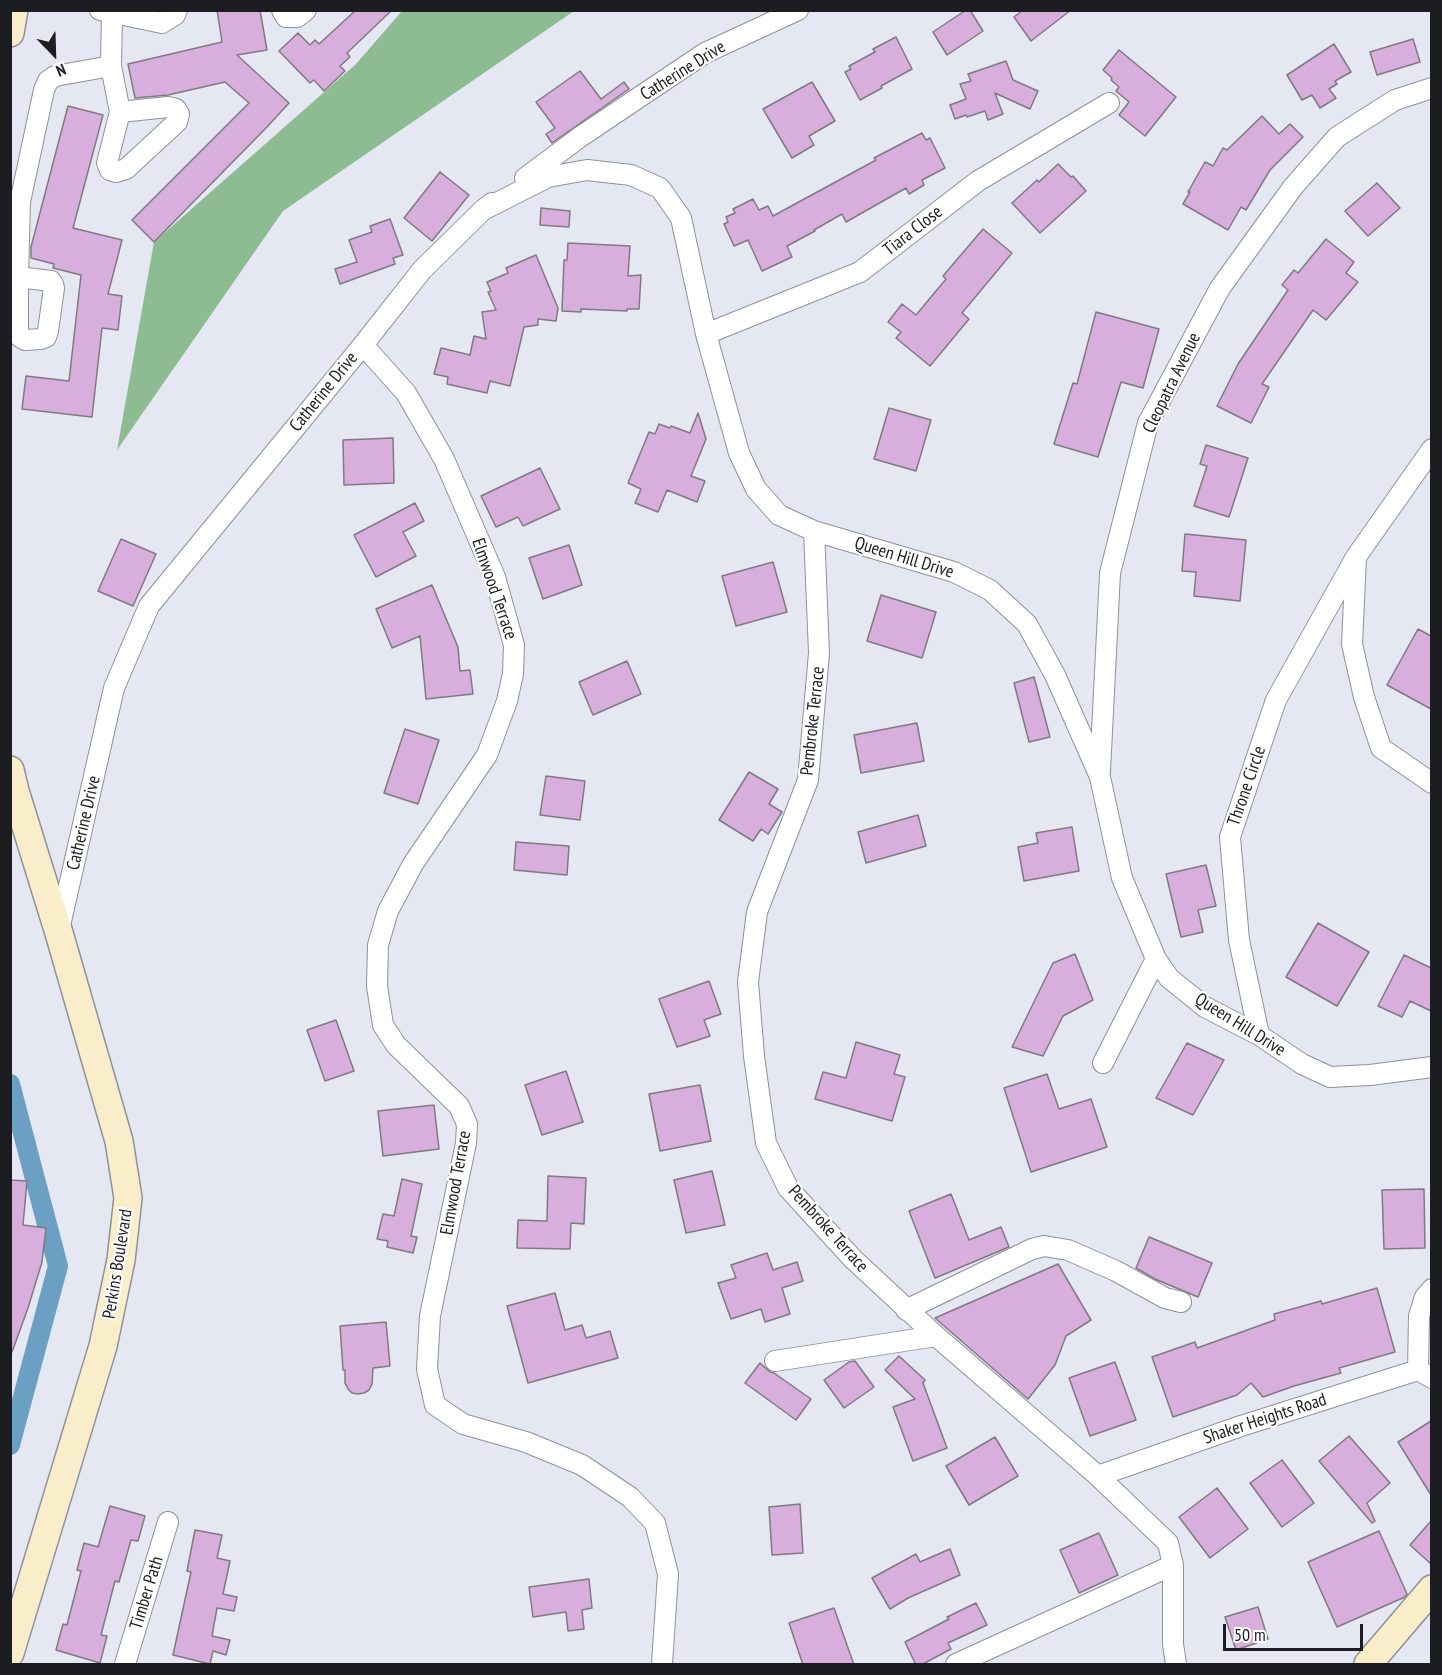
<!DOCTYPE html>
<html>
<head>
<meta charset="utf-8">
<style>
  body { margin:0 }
  #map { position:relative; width:1442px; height:1675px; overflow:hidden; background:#e5e7f2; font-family:"PT Sans Narrow",sans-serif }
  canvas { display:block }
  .frame { position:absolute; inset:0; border:12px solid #1c1d21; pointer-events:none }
  .north { position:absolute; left:24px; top:24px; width:60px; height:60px; -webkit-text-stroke:4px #fff; paint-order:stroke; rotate:157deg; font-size:16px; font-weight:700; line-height:24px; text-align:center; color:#1c1d21 }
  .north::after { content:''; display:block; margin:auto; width:21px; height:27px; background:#1c1d21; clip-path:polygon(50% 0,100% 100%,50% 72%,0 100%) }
  .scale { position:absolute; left:1223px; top:1624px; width:140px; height:27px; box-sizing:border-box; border:3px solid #1c1d21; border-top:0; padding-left:8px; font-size:18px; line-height:21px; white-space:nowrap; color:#1c1d21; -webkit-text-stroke:4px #fff; paint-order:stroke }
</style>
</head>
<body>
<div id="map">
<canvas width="1442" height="1675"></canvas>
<div class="frame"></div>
<div class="north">N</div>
<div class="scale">50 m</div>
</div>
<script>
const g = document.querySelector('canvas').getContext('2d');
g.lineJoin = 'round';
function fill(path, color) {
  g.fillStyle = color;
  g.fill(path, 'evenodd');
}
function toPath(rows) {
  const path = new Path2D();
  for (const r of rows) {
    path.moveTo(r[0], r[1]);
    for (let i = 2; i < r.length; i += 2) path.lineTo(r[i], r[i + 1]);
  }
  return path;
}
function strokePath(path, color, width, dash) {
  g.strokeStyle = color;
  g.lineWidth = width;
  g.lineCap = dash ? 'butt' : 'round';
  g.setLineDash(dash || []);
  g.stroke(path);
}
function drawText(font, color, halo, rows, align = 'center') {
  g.font = font + ' "PT Sans Narrow",sans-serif';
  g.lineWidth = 4.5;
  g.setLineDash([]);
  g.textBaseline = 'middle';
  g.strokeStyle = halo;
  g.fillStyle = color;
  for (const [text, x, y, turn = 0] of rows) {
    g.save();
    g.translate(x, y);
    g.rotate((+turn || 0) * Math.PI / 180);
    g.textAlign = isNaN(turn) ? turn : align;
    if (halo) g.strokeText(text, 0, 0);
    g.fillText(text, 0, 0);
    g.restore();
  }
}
const forest = toPath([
  [402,11,574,11,283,211,117,450,154,242,356,64]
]);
const canal = toPath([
  [10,1084,58,1266,10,1445]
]);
const building = toPath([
  [217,10,260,10,267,50,237,55,289,103,267,127,154,242,132,220,249,103,225,82,168,95,135,98,128,64,222,42,217,10],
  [356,10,392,10,347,53,350,57,340,66,345,71,324,91,314,80,310,83,279,51,298,33,310,45,315,40,319,44,356,10],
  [966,10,970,10,983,31,947,55,933,32,966,10],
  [1023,10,1071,10,1031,41,1014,17,1023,10],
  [896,37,912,69,881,86,882,88,860,100,845,72,851,69,849,66,875,52,873,49,896,37],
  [1413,39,1420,62,1377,75,1370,52,1413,39],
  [1334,44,1351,72,1335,81,1337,84,1329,89,1336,98,1320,108,1312,95,1302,100,1287,75,1334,44],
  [1119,50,1176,97,1145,136,1119,115,1129,102,1116,91,1119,87,1111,80,1112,78,1103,70,1119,50],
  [1006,61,1013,80,1038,91,1030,109,995,93,1003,114,988,120,985,111,967,117,966,115,955,119,950,105,966,99,960,84,971,81,968,74,1006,61],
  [580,71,601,99,624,82,629,89,552,143,546,134,555,128,536,102,580,71],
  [812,82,835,121,809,136,814,145,792,158,763,109,812,82],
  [68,106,103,115,73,228,122,240,108,294,122,296,118,330,102,328,92,417,22,409,26,376,69,381,81,275,53,268,54,264,31,258,31,247,68,106],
  [1262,116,1279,134,1290,124,1303,137,1270,170,1246,210,1241,207,1228,230,1183,204,1190,192,1188,192,1205,162,1213,166,1223,148,1227,150,1262,116],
  [922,133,926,140,930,138,945,168,922,180,924,185,909,194,906,188,846,222,842,214,814,230,815,231,787,246,792,257,762,271,748,240,734,246,724,224,728,222,726,217,735,213,733,209,753,199,759,210,768,206,773,216,876,160,874,158,922,133],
  [1058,164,1071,177,1073,176,1086,191,1040,233,1012,203,1037,180,1039,182,1058,164],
  [440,172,469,195,432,241,404,218,440,172],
  [1377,183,1400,208,1368,236,1345,211,1377,183],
  [541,208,570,211,569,227,540,225,541,208],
  [390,219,403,255,393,258,395,264,340,284,335,269,357,262,349,240,372,232,370,226,390,219],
  [983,229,1012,253,962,313,969,319,930,366,896,338,901,332,888,322,902,304,916,315,946,279,943,276,983,229],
  [1326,239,1354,262,1346,273,1358,282,1326,320,1313,310,1262,384,1269,387,1251,423,1217,406,1238,364,1288,290,1282,285,1294,270,1298,273,1326,239],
  [568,243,630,246,628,276,641,275,639,309,627,309,627,311,581,309,581,312,562,311,564,260,567,260,568,243],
  [536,255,558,308,556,321,538,319,538,325,524,327,510,386,490,381,487,393,447,384,448,377,434,374,441,348,470,355,474,336,486,339,482,312,496,310,488,292,491,291,487,282,508,273,506,268,536,255],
  [1096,312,1159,329,1143,388,1121,382,1098,457,1054,444,1073,383,1077,384,1096,312],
  [889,408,931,420,916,471,874,459,889,408],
  [698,413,706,439,691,476,705,481,697,502,667,490,658,512,635,503,641,489,628,483,649,432,655,434,659,424,670,428,671,426,690,433,698,413],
  [393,438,394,483,344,485,343,440,393,438],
  [1206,445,1248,458,1229,517,1194,506,1207,466,1200,464,1206,445],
  [540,468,560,509,523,526,518,517,496,527,481,496,540,468],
  [415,503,424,521,403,532,416,556,376,577,354,535,415,503],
  [1185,534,1246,540,1240,601,1194,596,1196,572,1182,571,1185,534],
  [121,539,156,554,133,606,98,591,121,539],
  [569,545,582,585,543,599,529,558,569,545],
  [773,562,787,612,736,626,722,576,773,562],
  [432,585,458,647,460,671,470,670,473,694,426,699,420,636,392,648,376,609,432,585],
  [881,595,936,612,922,658,867,641,881,595],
  [1418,629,1431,636,1431,709,1387,685,1418,629],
  [627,661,641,694,593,715,579,682,627,661],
  [1034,677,1050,737,1029,742,1014,683,1034,677],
  [917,723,924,761,861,773,854,735,917,723],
  [405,729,439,740,418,804,384,793,405,729],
  [749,772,778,789,769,804,782,812,768,834,761,829,753,841,719,820,749,772],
  [546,776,585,781,580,820,540,815,546,776],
  [918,815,926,846,866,863,858,832,918,815],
  [1072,827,1079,871,1024,881,1018,847,1038,843,1036,833,1072,827],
  [516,842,569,846,567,875,514,870,516,842],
  [1206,865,1216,906,1198,910,1203,932,1181,937,1166,874,1206,865],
  [1318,923,1369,952,1337,1006,1286,977,1318,923],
  [1075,954,1093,1000,1063,1016,1043,1056,1012,1047,1053,963,1075,954],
  [1404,955,1431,968,1431,1011,1410,1001,1402,1017,1378,1006,1404,955],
  [709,981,721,1014,704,1020,710,1036,677,1047,659,999,709,981],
  [336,1020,354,1071,325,1081,307,1030,336,1020],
  [856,1042,900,1055,894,1074,905,1077,892,1121,815,1099,823,1072,846,1078,856,1042],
  [1187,1043,1224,1060,1193,1115,1156,1098,1187,1043],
  [566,1071,583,1122,542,1135,525,1085,566,1071],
  [1047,1074,1059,1109,1091,1099,1107,1147,1031,1172,1004,1088,1047,1074],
  [700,1085,711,1141,660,1151,649,1094,700,1085],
  [434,1105,439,1149,383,1156,378,1111,434,1105],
  [712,1171,725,1225,686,1233,674,1180,712,1171],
  [548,1176,586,1178,584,1224,571,1223,570,1249,517,1248,518,1220,547,1221,548,1176],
  [402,1179,422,1184,411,1236,417,1237,413,1253,387,1247,388,1241,377,1239,383,1214,394,1216,402,1179],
  [10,1180,27,1181,23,1225,46,1228,42,1262,28,1308,12,1352,10,1352,10,1180],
  [1424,1189,1425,1248,1384,1249,1382,1190,1424,1189],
  [951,1194,969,1240,1001,1227,1009,1247,935,1278,909,1211,951,1194],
  [1149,1237,1212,1263,1198,1297,1155,1279,1136,1268,1149,1237],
  [767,1253,773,1270,797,1262,803,1281,782,1288,790,1314,765,1322,761,1309,731,1319,718,1283,736,1278,731,1265,767,1253],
  [1058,1264,1091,1320,1066,1336,1055,1365,1028,1399,935,1318,1058,1264],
  [1377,1288,1395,1352,1339,1368,1341,1373,1294,1386,1263,1397,1251,1383,1237,1395,1173,1417,1152,1357,1195,1342,1197,1348,1275,1320,1274,1314,1321,1301,1322,1304,1377,1288],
  [555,1293,565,1330,582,1325,586,1338,610,1331,618,1358,528,1383,507,1306,555,1293],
  [386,1322,390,1366,373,1368,372,1384,369,1390,364,1393,358,1394,352,1393,348,1389,345,1383,345,1370,343,1370,340,1326,386,1322],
  [899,1356,925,1380,923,1383,947,1448,913,1461,893,1407,915,1399,885,1370,899,1356],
  [855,1361,874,1387,844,1408,824,1380,849,1362,855,1361],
  [1115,1362,1136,1420,1090,1436,1069,1378,1115,1362],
  [760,1363,770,1372,774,1373,811,1399,796,1420,745,1383,760,1363],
  [1431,1421,1431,1495,1398,1442,1431,1421],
  [1349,1436,1390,1483,1367,1503,1375,1521,1372,1523,1319,1461,1349,1436],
  [995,1437,1018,1476,969,1505,946,1466,995,1437],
  [1282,1460,1314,1503,1282,1527,1250,1483,1282,1460],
  [1217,1488,1248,1529,1210,1558,1179,1517,1217,1488],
  [800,1504,803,1553,772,1555,769,1507,800,1504],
  [110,1506,145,1516,138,1541,131,1540,119,1582,115,1581,101,1635,107,1636,100,1663,56,1650,63,1624,67,1625,81,1571,77,1570,84,1543,98,1547,110,1506],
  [1431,1521,1431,1564,1410,1545,1431,1521],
  [195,1530,222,1535,217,1558,230,1561,223,1594,237,1597,234,1611,217,1608,212,1636,230,1640,226,1655,213,1651,210,1664,173,1655,191,1572,187,1571,195,1530],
  [1379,1531,1407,1594,1405,1597,1337,1627,1308,1562,1379,1531],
  [1099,1533,1118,1575,1079,1593,1060,1550,1099,1533],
  [950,1549,960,1575,908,1598,890,1609,872,1578,916,1554,920,1562,950,1549],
  [589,1579,592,1608,582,1610,584,1629,568,1631,566,1612,533,1617,529,1587,589,1579],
  [976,1603,987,1625,948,1643,951,1649,921,1665,916,1665,905,1642,949,1619,947,1617,976,1603],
  [1258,1607,1268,1639,1236,1650,1225,1617,1258,1607],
  [834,1608,854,1665,803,1665,789,1623,834,1608]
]);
const street = toPath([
  [100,10,162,23,175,15,177,10],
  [282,10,286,17,297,17,306,10],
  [112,13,111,66,120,112,107,163,110,170,116,172,126,169,177,122,179,114,176,109,168,107,120,112],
  [525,178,580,137,705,53,798,10],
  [483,210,548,177,587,170,631,175,660,188,681,218,706,334,739,453,756,489,779,515,814,531,954,572,990,590,1027,624,1055,675,1100,777,1122,878,1156,959,1169,978,1205,1007,1259,1035,1302,1064,1330,1077,1370,1075,1432,1067],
  [18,277,51,281,53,284,54,288,48,331,46,337,41,339,25,340,20,337,18,333,18,277,20,202,44,90,48,81,55,76,111,66],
  [706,334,860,272,978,181,1109,103],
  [363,345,406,393,444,459,495,577,514,645,513,674,507,701,487,755,413,864,388,911,378,945,377,986,383,1025,396,1045,459,1106,467,1124,466,1143,430,1316,427,1369,435,1405,463,1424,526,1442,582,1465,630,1497,655,1523,668,1574,662,1664],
  [1432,449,1356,557,1352,644,1364,697,1381,748,1432,783],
  [814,531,819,653,808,780,757,912,748,982,754,1056,766,1143,788,1188,853,1259,936,1336,1098,1476,1168,1543,1173,1565,1173,1644,1176,1664],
  [1100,771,1110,573,1148,423,1220,288,1293,187,1337,137,1395,100,1432,88],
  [59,930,114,688,149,606,363,345,422,270,483,210,492,203],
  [1259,1035,1239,940,1230,837,1276,700,1356,557],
  [1103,1063,1156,959],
  [906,1310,1032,1249,1044,1246,1068,1250,1116,1271,1165,1298,1181,1302],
  [775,1361,936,1336],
  [1418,1370,1419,1316,1425,1297,1432,1289],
  [1098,1476,1241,1426,1418,1370,1432,1378],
  [125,1664,168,1522],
  [956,1664,1173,1565]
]);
const secondary = toPath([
  [10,33,14,10],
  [10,770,15,791,59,933,119,1141,128,1198,121,1260,103,1346,10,1653],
  [1368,1664,1432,1589]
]);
const streetNames = [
  ["Catherine Drive",683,71,-32],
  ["Tiara Close",913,231,-38],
  ["Cleopatra Avenue",1172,383,-64],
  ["Catherine Drive",324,392,-51],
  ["Queen Hill Drive",904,558,17],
  ["Elmwood Terrace",494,589,71],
  ["Pembroke Terrace",813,721,-84],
  ["Throne Circle",1247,786,-71],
  ["Catherine Drive",84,823,-77],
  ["Queen Hill Drive",1240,1025,32],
  ["Elmwood Terrace",456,1183,-80],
  ["Pembroke Terrace",828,1229,48],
  ["Perkins Boulevard",118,1264,-81],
  ["Shaker Heights Road",1265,1419,-18],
  ["Timber Path",147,1593,-73]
];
fill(forest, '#8dbc92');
strokePath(canal, '#6b9fc3', 20);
fill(building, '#d7aedc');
strokePath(building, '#807981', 1.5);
strokePath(street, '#8f919b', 22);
strokePath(secondary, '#8f919b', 30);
strokePath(street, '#fff', 20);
strokePath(secondary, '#f9eec9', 27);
drawText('18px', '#1c1d21', '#fff', streetNames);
</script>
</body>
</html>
